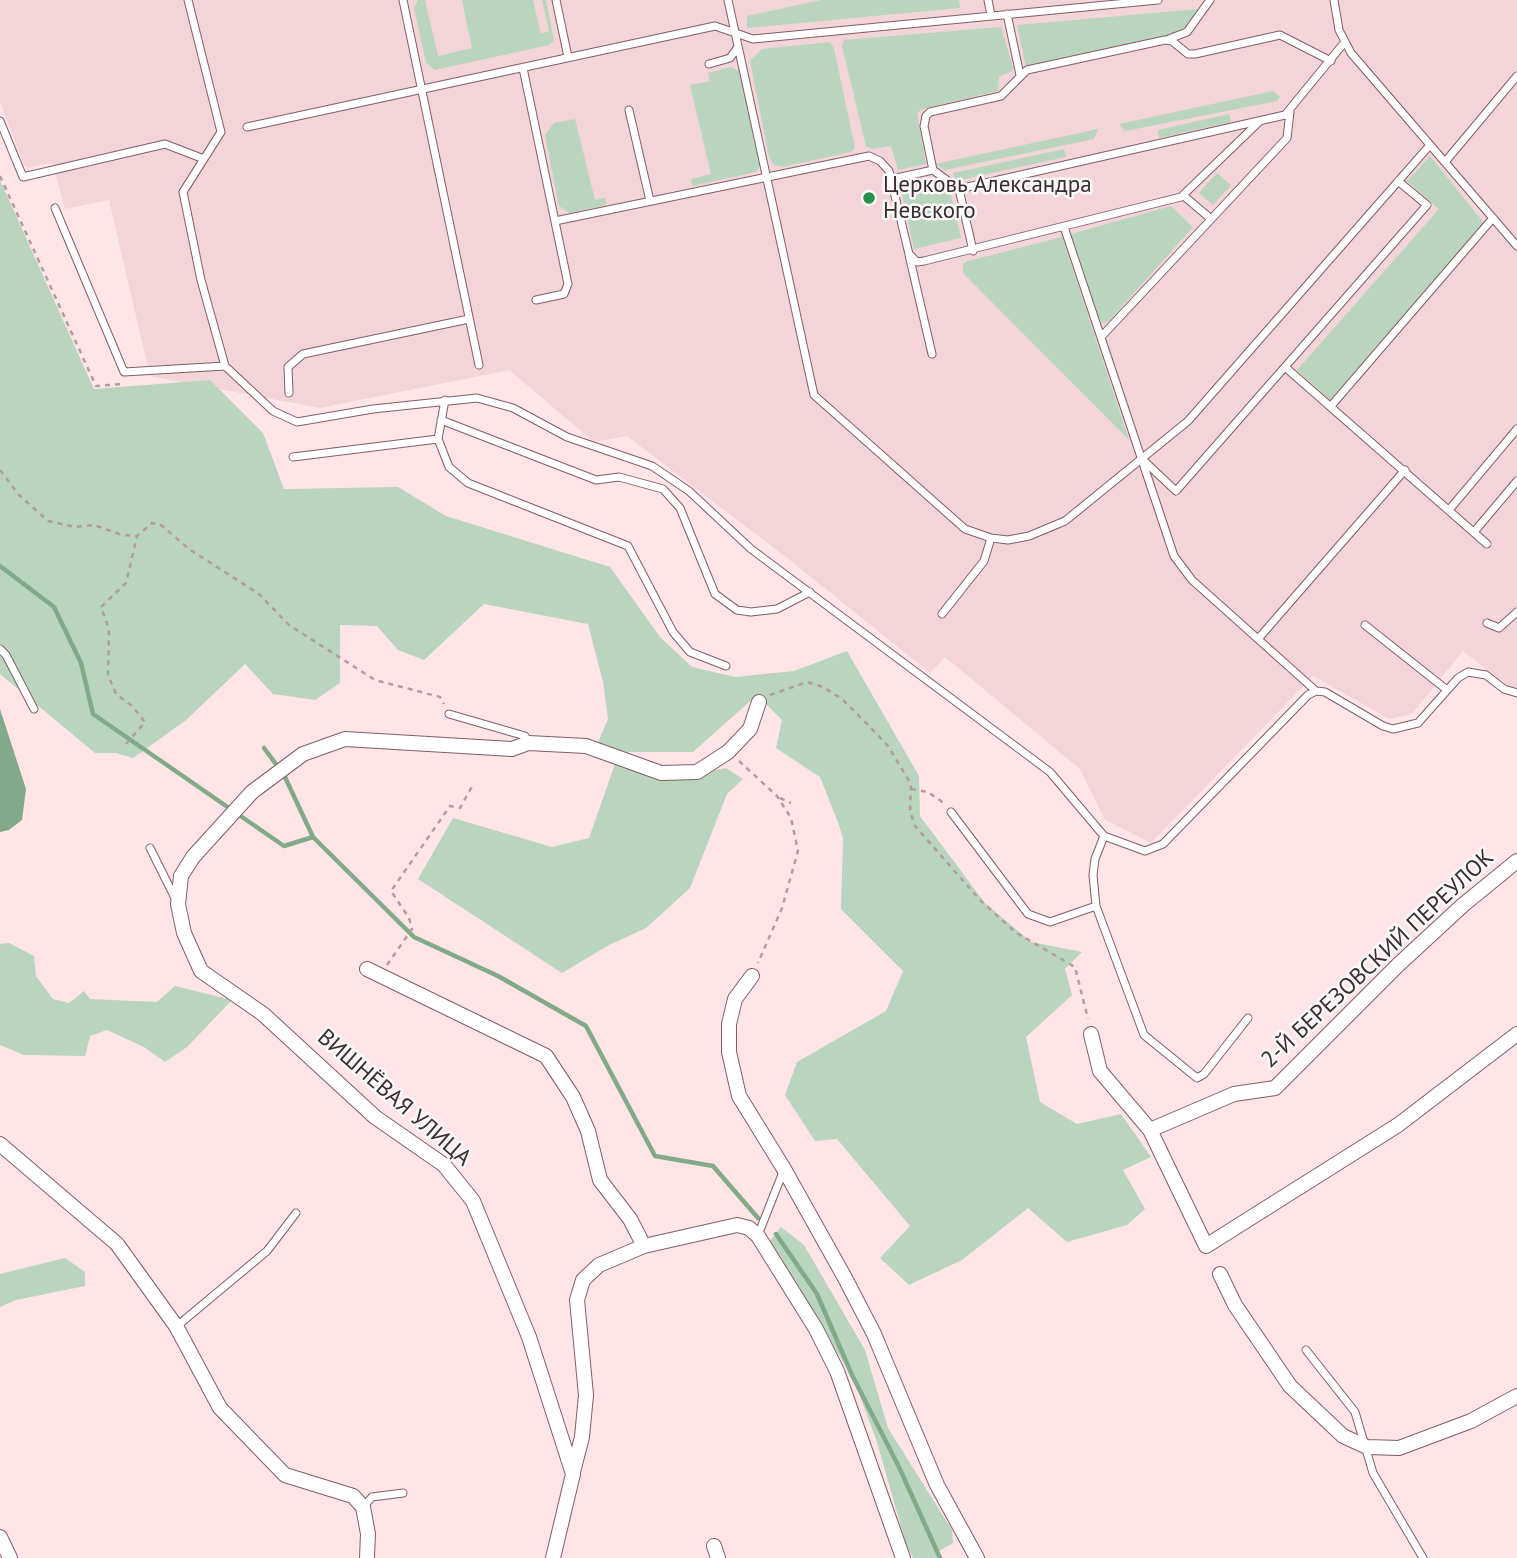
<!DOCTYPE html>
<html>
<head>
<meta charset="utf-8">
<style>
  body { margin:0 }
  canvas { display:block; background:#ffe4e8 }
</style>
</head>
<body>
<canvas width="1517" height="1558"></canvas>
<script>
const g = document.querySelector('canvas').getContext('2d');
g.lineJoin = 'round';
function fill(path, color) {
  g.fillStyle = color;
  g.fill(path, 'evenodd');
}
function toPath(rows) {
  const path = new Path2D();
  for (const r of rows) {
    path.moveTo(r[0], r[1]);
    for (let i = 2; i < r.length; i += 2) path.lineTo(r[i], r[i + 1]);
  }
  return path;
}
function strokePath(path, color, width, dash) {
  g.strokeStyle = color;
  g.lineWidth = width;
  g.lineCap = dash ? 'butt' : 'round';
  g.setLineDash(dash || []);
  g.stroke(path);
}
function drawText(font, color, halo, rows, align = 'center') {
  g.font = font + ' "PT Sans",sans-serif';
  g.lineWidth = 5;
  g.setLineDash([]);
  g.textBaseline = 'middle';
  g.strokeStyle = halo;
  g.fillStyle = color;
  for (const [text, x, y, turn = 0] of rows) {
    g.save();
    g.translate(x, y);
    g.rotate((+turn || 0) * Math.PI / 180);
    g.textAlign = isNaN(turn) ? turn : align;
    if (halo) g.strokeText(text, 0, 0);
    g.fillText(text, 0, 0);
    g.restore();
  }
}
const built = toPath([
  [0,0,1517,0,1517,693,1463,651,1412,714,1389,719,1313,676,1151,843,1105,820,1080,769,945,657,930,673,791,561,627,436,594,442,509,370,320,408,150,376,109,200,65,209,53,165,48,163,29,168,24,165,0,102]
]);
const green = toPath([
  [418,0,425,0,438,56,472,48,462,0,533,0,541,34,549,31,542,0,546,0,554,40,549,45,435,70,426,63,414,8],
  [821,0,959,0,960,8,747,28,747,16],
  [1199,9,1180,33,1026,67,1017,25],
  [1001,27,1013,67,1012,71,999,77,998,91,922,109,917,113,926,164,898,170,891,146,872,149,866,146,842,46,844,40],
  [830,42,834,48,855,148,851,152,783,167,774,165,769,157,750,61,762,49],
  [731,67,740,72,760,166,756,172,692,186,691,179,711,174,690,85,710,81,708,73],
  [1273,91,1280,97,1277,101,1125,131,1119,124],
  [1229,114,1231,122,1159,138,1158,130],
  [575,119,595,200,605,198,606,205,570,213,559,206,545,135,554,123],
  [1098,129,1094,139,945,170,935,164],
  [1064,149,1066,157,955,181,953,173],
  [1430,156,1484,223,1330,400,1297,370,1439,209,1407,181],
  [1217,173,1231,185,1213,205,1199,193],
  [932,178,950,191,961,238,914,249,900,185],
  [0,180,94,389,210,380,263,433,284,489,398,487,446,516,610,567,660,637,692,667,735,677,794,671,847,651,919,776,920,816,985,903,1031,942,1082,952,1065,969,1072,995,1026,1037,1040,1102,1077,1124,1121,1114,1151,1157,1123,1170,1145,1209,1127,1225,1067,1242,1028,1208,962,1260,909,1285,880,1258,910,1226,837,1139,815,1141,785,1095,797,1062,886,1011,903,971,841,909,843,838,839,825,820,777,776,748,782,720,757,695,693,752,626,752,598,742,608,719,603,682,588,624,484,604,424,660,398,650,377,626,340,625,340,683,315,700,273,694,245,664,185,721,133,758,116,753,95,753,0,674],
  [1171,206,1193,227,1108,322,1101,323,1071,234],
  [1062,237,1129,440,963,273,963,264,968,261],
  [615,764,678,777,726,768,743,779,727,794,690,888,646,928,609,945,562,973,418,879,453,818,552,847,589,838],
  [9,943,34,956,36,976,53,999,69,1003,84,991,90,999,157,1002,175,986,232,1000,187,1047,165,1062,144,1047,107,1030,90,1036,85,1056,24,1055,0,1045,0,944],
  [781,1227,804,1245,865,1350,888,1428,952,1530,953,1543,937,1552,937,1558,913,1558,906,1544,876,1439,852,1375,782,1269,769,1242],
  [65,1258,85,1272,85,1286,16,1300,0,1307,0,1274]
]);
const water = toPath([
  [0,709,26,789,22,820,9,830,0,832]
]);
const stream = toPath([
  [0,566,54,607,81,663,93,714,284,846,313,837,414,937,498,976,586,1026,655,1156,713,1166,758,1218],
  [264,748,284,775,313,837],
  [776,1234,817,1294,852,1375,899,1467,940,1558]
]);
const path = toPath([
  [0,176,96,386,122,384],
  [0,470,19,495,48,521,75,527,94,525,122,535,137,536,152,523,161,525,189,549,259,594,289,625,375,680,440,697,444,704],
  [770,695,807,682,823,687,842,699,867,724,888,746,911,784,910,811,915,826,980,900,1015,932,1075,967,1088,1019],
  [126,744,145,722,132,706,116,694,108,675,109,629,101,607,126,583,137,536],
  [739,761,777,796,791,818,798,851,782,908,758,963],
  [911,789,928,792,945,804],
  [780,798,791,803],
  [387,965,412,929,409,918,391,891,450,806,460,808,474,783]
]);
const lane = toPath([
  [188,0,221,132,183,192,201,280,225,366,273,411,297,422,373,409,477,398,513,408,567,437,652,466,689,491,751,549,1050,772,1104,836,1145,851,1163,844,1308,695,1316,691,1325,692,1383,726,1393,729,1418,723,1458,678,1468,672,1486,675,1504,689,1517,693],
  [403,0,479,365],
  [556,0,568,57],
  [728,0,814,395,965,529,991,538,1008,540,1029,536,1065,521,1188,421,1430,145],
  [988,0,991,15],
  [1334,0,1339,30,1351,53,1517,246],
  [1007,14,1020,75],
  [1169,39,1187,32,1210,0],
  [709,64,730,58,738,47],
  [523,68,568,284,564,294,536,300],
  [629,110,650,201],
  [0,121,23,177,165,144,204,159],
  [247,127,715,26,753,39,1158,0],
  [1445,162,1517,76],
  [892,179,933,170],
  [959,189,1285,115,1344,43],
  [1184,196,1211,219],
  [55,208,124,372,225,366],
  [555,221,869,156,880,161,889,171,909,254,917,262,924,261,1181,197,1260,121],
  [1064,227,1174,556,1192,580,1316,691],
  [973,251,959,189,933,170,924,126,926,116,930,112,1001,96,1027,70,1165,40,1172,41,1188,54,1195,54,1280,35,1331,61],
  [909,255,932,354],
  [1101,337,1287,138,1290,112],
  [1285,367,1487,544],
  [289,393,288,367,303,354,469,319],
  [445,400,438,439,449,467,468,483,628,546,673,632,690,652,726,666],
  [1331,406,1493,218],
  [441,420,596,480,619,477,663,489,680,508,715,594,737,610,751,612,777,609,810,592],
  [293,457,438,439],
  [1142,459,1176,491,1427,205,1398,181],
  [1449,510,1517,429],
  [1474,532,1517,481],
  [942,614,984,561,991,538],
  [1487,623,1499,628,1517,612],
  [1365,625,1447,690],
  [1258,639,1405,470],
  [0,649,6,655,34,709],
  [449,714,525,736,528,743],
  [951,812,1028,914,1050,922,1096,906],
  [1104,836,1095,859,1093,875,1096,906,1144,1035,1197,1078,1204,1074,1248,1018],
  [150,848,176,900],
  [758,1235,783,1172],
  [177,1326,267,1251,296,1213],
  [1306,1350,1355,1412,1373,1473,1423,1558],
  [363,1507,372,1497,403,1493]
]);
const street = toPath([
  [367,969,546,1056,573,1097,588,1131,600,1180,630,1219,644,1246],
  [752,976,735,999,729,1024,729,1052,739,1096,784,1169,845,1278,874,1334,937,1485,977,1558],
  [1091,1034,1100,1071,1150,1130,1206,1246,1398,1125,1517,1034],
  [1150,1130,1234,1094,1275,1088,1398,965,1463,905,1517,861],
  [0,1144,117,1244,176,1326,220,1408,285,1475,353,1496,363,1507,368,1534,367,1558],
  [1220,1274,1235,1305,1290,1386,1343,1436,1367,1447,1399,1448,1471,1421,1517,1396],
  [573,1472,582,1437,586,1395,577,1300,583,1280,599,1265,644,1246,737,1225,749,1228,758,1236,816,1329,837,1371,903,1558],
  [0,1537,10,1558],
  [714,1546,718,1558],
  [553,1558,573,1474,529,1337,473,1201,444,1165,375,1117,263,1014,201,971,184,933,178,904,181,876,193,857,252,792,303,754,345,739,512,749,528,743,586,746,661,773,697,772,728,752,750,729,759,702]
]);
const markers = [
  [869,198,7,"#249048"]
];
const poiNames = [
  ["Церковь Александра",883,185],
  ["Невского",883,211]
];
const streetNames = [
  ["2-Й БЕРЕЗОВСКИЙ ПЕРЕУЛОК",1378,959,-43],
  ["ВИШНЁВАЯ УЛИЦА",394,1098,41]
];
fill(built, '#f3d4d9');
fill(green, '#b9d5bd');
fill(water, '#82aa89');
strokePath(stream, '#82aa89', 4.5);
strokePath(lane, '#835e64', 9);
strokePath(street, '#835e64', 16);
strokePath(path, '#b49da0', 2.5, [5, 5]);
strokePath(lane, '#fff', 7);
strokePath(street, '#fff', 14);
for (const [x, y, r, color] of markers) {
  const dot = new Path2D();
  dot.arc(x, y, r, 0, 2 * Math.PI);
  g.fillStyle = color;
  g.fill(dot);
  strokePath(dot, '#f9f9f9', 2.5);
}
drawText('23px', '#3c2c2e', '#f9f9f9', poiNames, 'left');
drawText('23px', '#3c2c2e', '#f9f9f9', streetNames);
</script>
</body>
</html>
